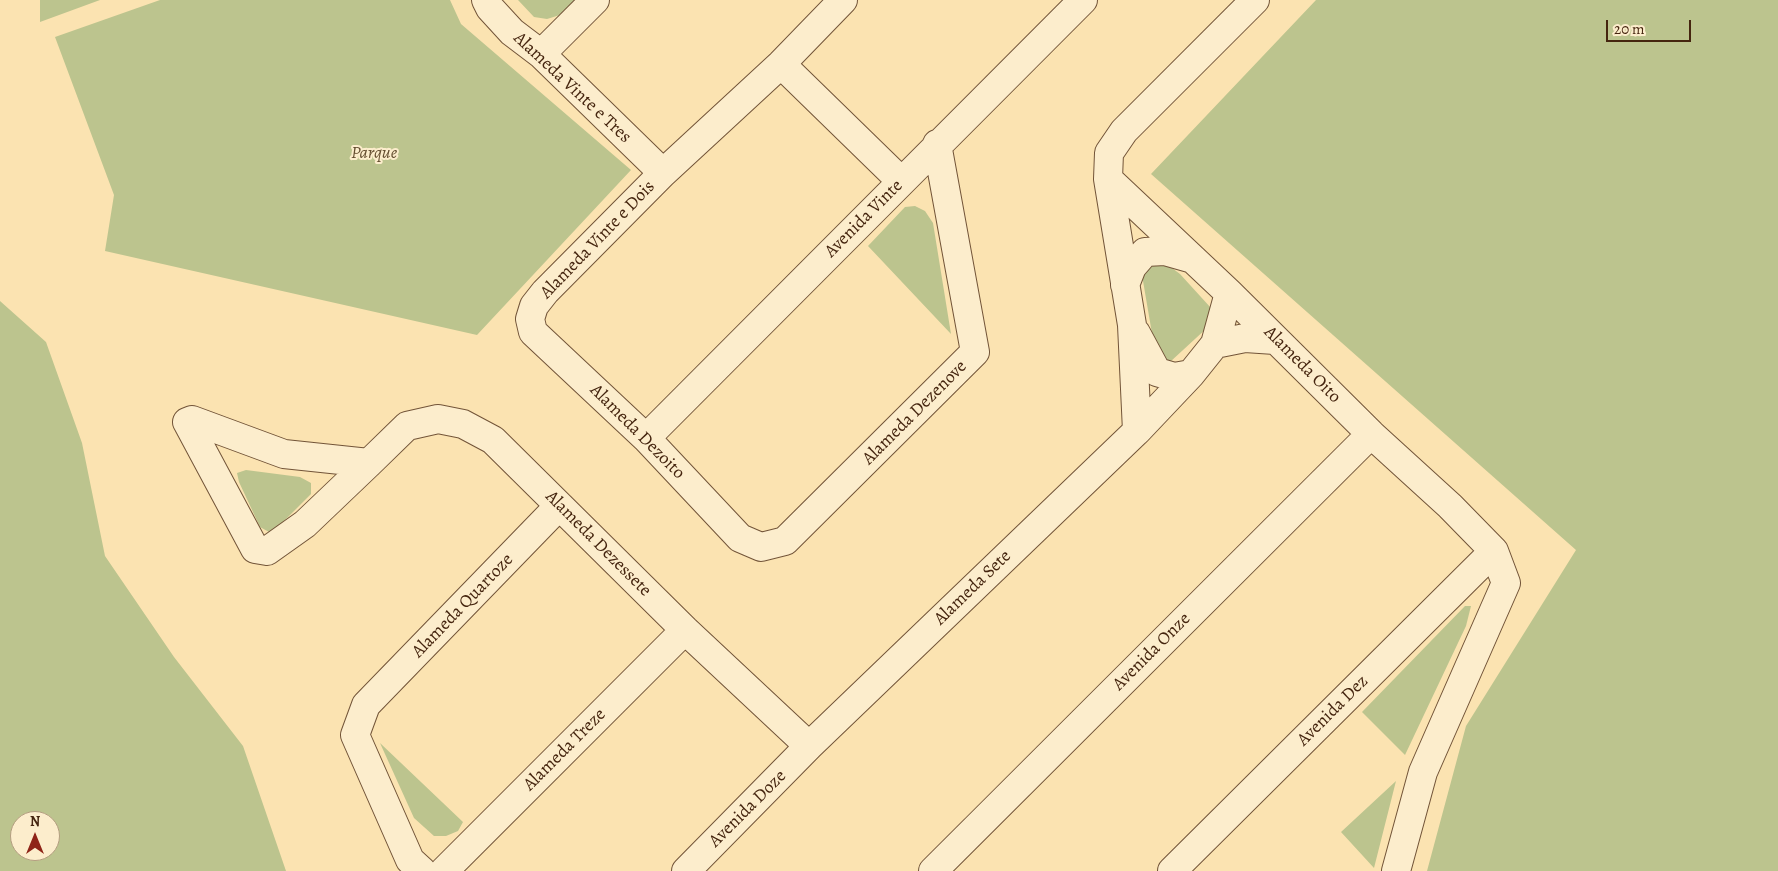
<!DOCTYPE html>
<html>
<head>
<meta charset="utf-8">
<style>
  body { margin:0 }
  #map { position:relative; width:1778px; height:871px; overflow:hidden; background:#fbe3b1; font-family:Alegreya,serif }
  canvas { display:block }
  .north { position:absolute; left:10px; top:811px; width:50px; height:50px; box-sizing:border-box; background:#fcedcc; border:1px solid #b39d80; border-radius:50%; rotate:0deg; font-size:14px; font-weight:700; line-height:20px; text-align:center; color:#45250f }
  .north::after { content:''; display:block; margin:auto; width:18px; height:22px; background:#8f2418; clip-path:polygon(50% 0,100% 100%,50% 72%,0 100%) }
  .scale { position:absolute; left:1606px; top:20px; width:85px; height:22px; box-sizing:border-box; border:2px solid #45250f; border-top:0; padding-left:6px; font-size:15px; line-height:18px; white-space:nowrap; color:#45250f; -webkit-text-stroke:4px #fcedcc; paint-order:stroke }
</style>
</head>
<body>
<div id="map">
<canvas width="1778" height="871"></canvas>
<div class="north">N</div>
<div class="scale">20 m</div>
</div>
<script>
const g = document.querySelector('canvas').getContext('2d');
g.lineJoin = 'round';
function fill(path, color) {
  g.fillStyle = color;
  g.fill(path, 'evenodd');
}
function toPath(rows) {
  const path = new Path2D();
  for (const r of rows) {
    path.moveTo(r[0], r[1]);
    for (let i = 2; i < r.length; i += 2) path.lineTo(r[i], r[i + 1]);
  }
  return path;
}
function strokePath(path, color, width, dash) {
  g.strokeStyle = color;
  g.lineWidth = width;
  g.lineCap = dash ? 'butt' : 'round';
  g.setLineDash(dash || []);
  g.stroke(path);
}
function drawText(font, color, halo, rows, align = 'center') {
  g.font = font + ' Alegreya,serif';
  g.lineWidth = 4;
  g.setLineDash([]);
  g.textBaseline = 'middle';
  g.strokeStyle = halo;
  g.fillStyle = color;
  for (const [text, x, y, turn = 0] of rows) {
    g.save();
    g.translate(x, y);
    g.rotate((+turn || 0) * Math.PI / 180);
    g.textAlign = isNaN(turn) ? turn : align;
    if (halo) g.strokeText(text, 0, 0);
    g.fillText(text, 0, 0);
    g.restore();
  }
}
const green = toPath([
  [40,0,100,0,40,22],
  [160,0,450,0,461,24,631,170,477,335,105,251,114,195,55,37],
  [518,0,575,0,560,15,547,19,534,17],
  [1316,0,1778,0,1778,871,1427,871,1466,726,1576,550,1151,174],
  [915,206,925,211,933,223,951,334,868,246,905,207],
  [1149,260,1168,265,1180,274,1211,308,1208,327,1170,362,1156,357,1142,275],
  [0,301,46,342,82,443,105,556,174,657,243,746,286,871,0,871],
  [20,821,50,821,50,851,20,851],
  [246,470,300,477,311,483,311,494,278,527,269,532,260,527,239,482,237,473],
  [1465,606,1471,606,1466,626,1405,755,1362,712],
  [380,743,463,822,458,831,446,836,434,836,414,818],
  [1396,781,1374,868,1341,832]
]);
const minor = toPath([
  [486,0,490,8,512,32,541,54,663,173],
  [843,0,781,64,663,173,545,292,534,306,530,319,533,332,646,438,740,538,761,547,785,541,975,352,937,144],
  [541,54,595,0],
  [781,64,901,181],
  [1108,179,1229,293,1371,434,1450,506,1494,551,1506,583,1423,772,1396,871],
  [1125,285,1132,267,1145,252,1165,251,1193,259],
  [1136,333,1157,372,1174,377,1191,374],
  [1215,344,1245,338,1275,340],
  [1137,431,1132,325,1108,179,1109,153,1124,131,1255,0],
  [646,438,1083,0],
  [369,463,284,454,192,420,187,422,255,549,267,551,305,524,369,463,407,426,438,419,463,424,493,440,685,630,809,746],
  [422,871,410,860,355,735,366,705,559,506],
  [444,871,685,630],
  [686,871,809,746,1137,431,1191,374,1215,344,1229,293],
  [933,871,1371,434],
  [1172,871,1494,551]
]);
const streetNames = [
  ["Alameda Vinte e Tres",572,88,43],
  ["Avenida Vinte",864,219,-45],
  ["Alameda Vinte e Dois",598,240,-46],
  ["Alameda Oito",1302,365,45],
  ["Alameda Dezenove",915,413,-45],
  ["Alameda Dezoito",637,432,45],
  ["Alameda Dezessete",598,544,45],
  ["Alameda Sete",973,588,-44],
  ["Alameda Quartoze",463,606,-46],
  ["Avenida Onze",1152,652,-45],
  ["Avenida Dez",1333,711,-45],
  ["Alameda Treze",565,750,-45],
  ["Avenida Doze",748,809,-45]
];
const parkNames = [
  ["Parque",374,154]
];
fill(green, '#bcc48e');
strokePath(minor, '#725438', 30);
strokePath(minor, '#fcedcc', 28);
drawText('18px', '#45250f', '#fcedcc', streetNames);
drawText('italic 18px', '#634d2f', '#fcedcc', parkNames);
</script>
</body>
</html>
